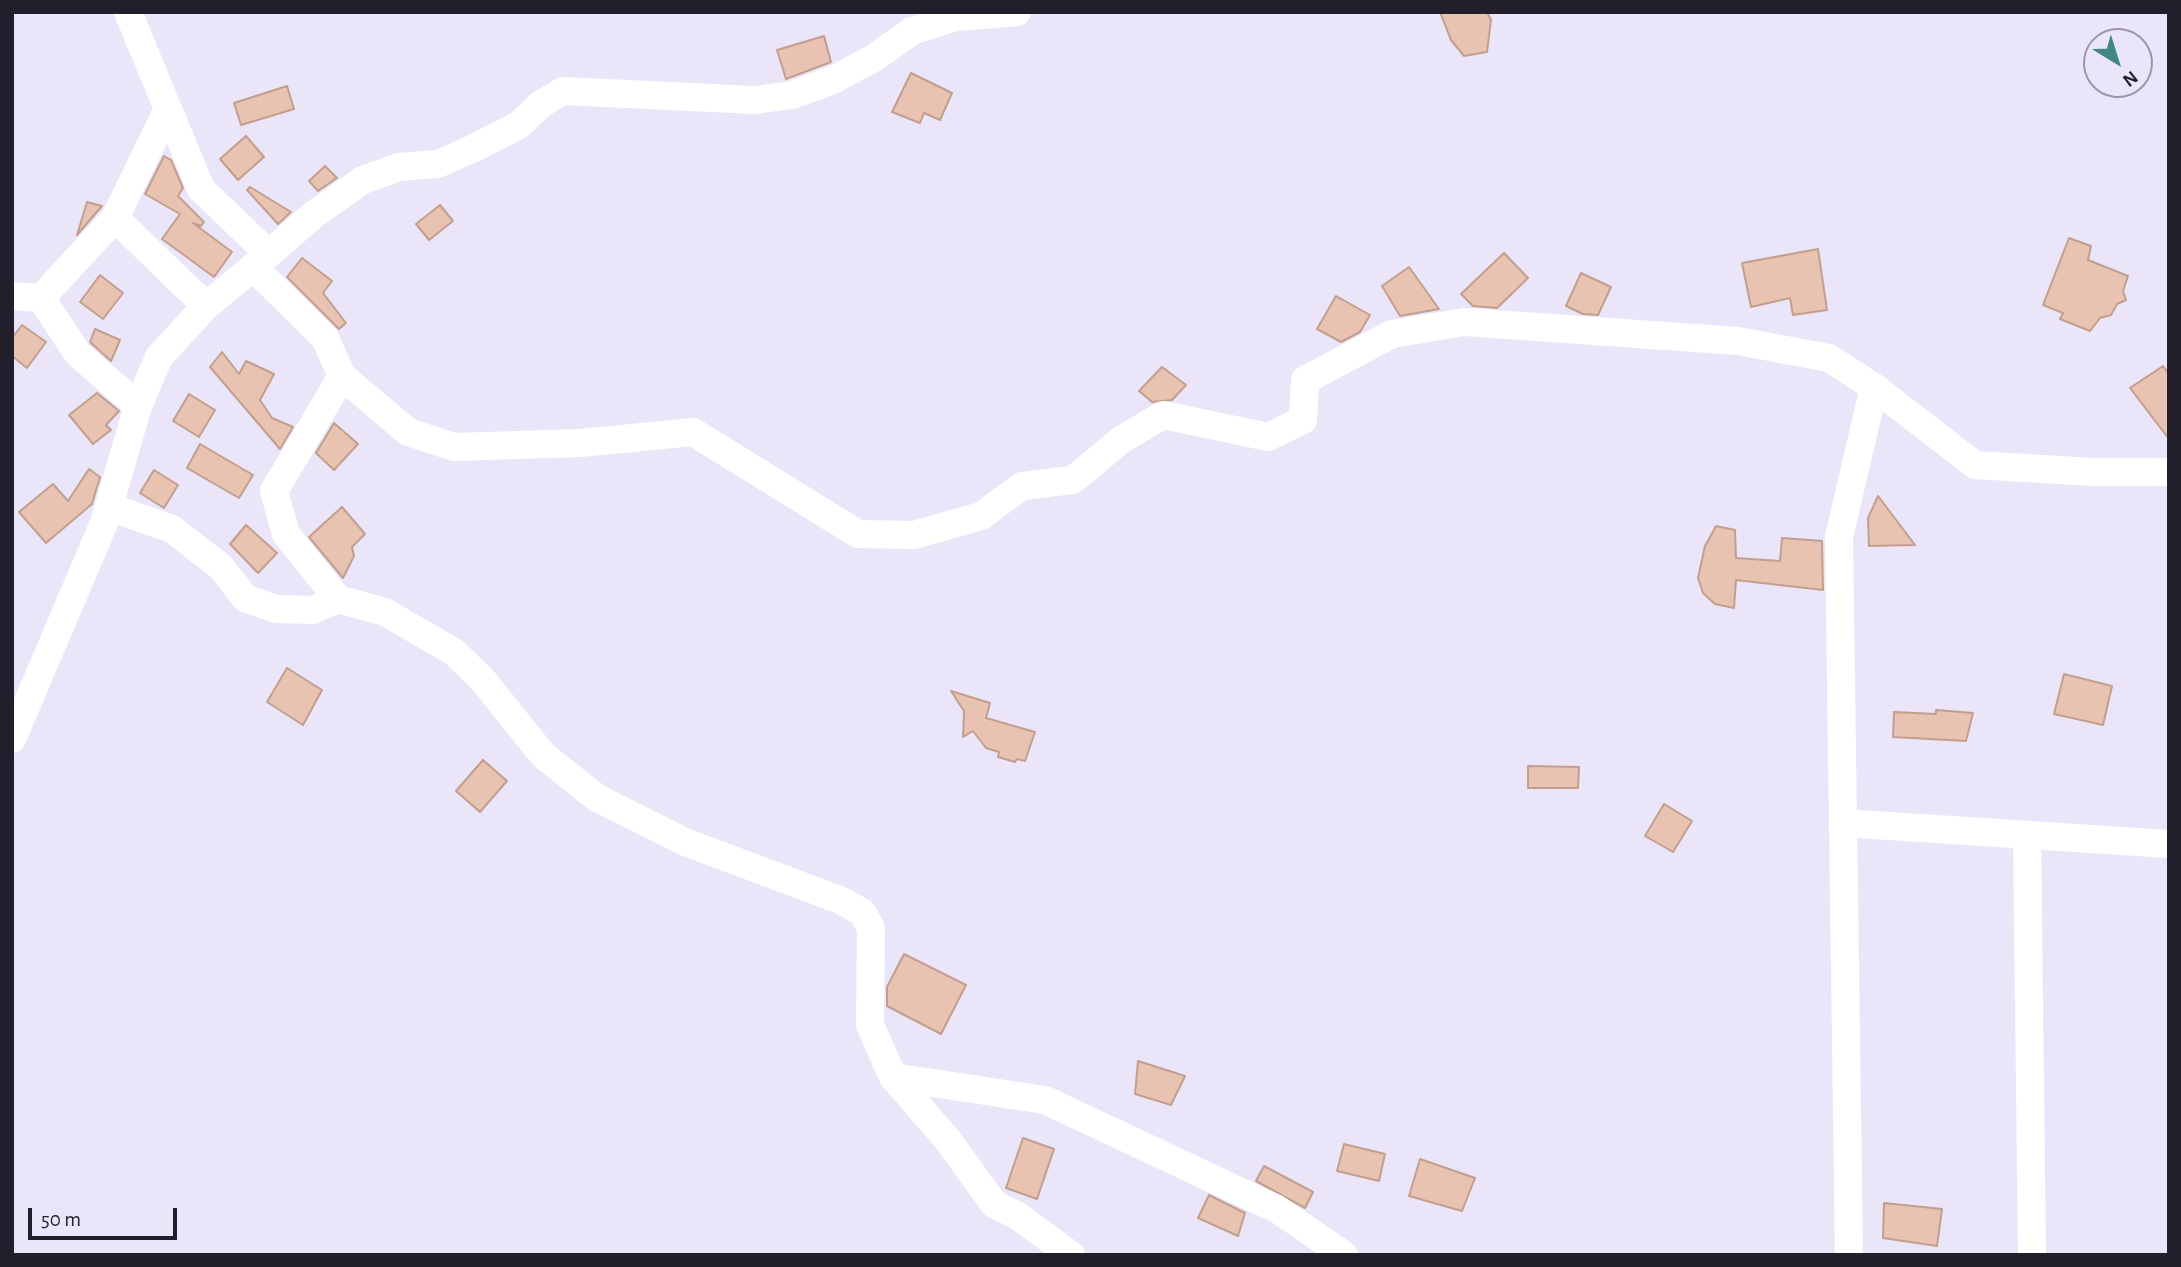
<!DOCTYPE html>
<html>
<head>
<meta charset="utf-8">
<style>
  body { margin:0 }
  #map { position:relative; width:2181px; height:1267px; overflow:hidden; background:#ebe5fa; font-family:"Alegreya Sans",sans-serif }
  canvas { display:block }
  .frame { position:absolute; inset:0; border:14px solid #221e2b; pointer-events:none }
  .north { position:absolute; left:2083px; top:28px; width:70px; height:70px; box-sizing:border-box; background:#ebe5fa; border:2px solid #9b95a7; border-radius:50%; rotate:142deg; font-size:19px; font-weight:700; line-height:28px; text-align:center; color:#221e2b }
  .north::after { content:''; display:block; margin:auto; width:24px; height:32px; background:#418882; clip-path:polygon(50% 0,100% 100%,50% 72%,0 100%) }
  .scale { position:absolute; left:28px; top:1208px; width:149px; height:32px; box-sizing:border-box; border:4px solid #221e2b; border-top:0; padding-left:9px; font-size:21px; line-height:24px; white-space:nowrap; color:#221e2b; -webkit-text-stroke:5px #ebe5fa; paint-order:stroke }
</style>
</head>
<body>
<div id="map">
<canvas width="2181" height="1267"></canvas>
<div class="frame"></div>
<div class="north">N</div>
<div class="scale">50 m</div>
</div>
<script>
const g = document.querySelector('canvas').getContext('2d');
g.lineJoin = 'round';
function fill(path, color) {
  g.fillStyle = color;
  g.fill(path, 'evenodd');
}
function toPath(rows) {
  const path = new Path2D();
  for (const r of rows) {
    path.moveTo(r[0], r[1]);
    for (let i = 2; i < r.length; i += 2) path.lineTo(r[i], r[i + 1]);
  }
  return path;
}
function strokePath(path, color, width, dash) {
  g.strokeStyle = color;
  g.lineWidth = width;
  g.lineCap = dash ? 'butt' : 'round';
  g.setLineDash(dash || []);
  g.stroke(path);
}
const building = toPath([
  [1440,12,1487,12,1491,20,1487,52,1464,56,1451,40,1440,12],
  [824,36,831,62,786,79,777,50,824,36],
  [911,73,952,93,940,120,924,113,920,123,892,112,911,73],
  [287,86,294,109,241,125,234,103,287,86],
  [246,136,264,157,238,180,220,159,246,136],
  [164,156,171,160,183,188,178,196,204,222,201,226,193,223,232,252,214,277,162,239,180,214,145,194,164,156],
  [325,166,337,178,318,191,309,181,325,166],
  [250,187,291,212,278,224,247,190,250,187],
  [87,202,102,206,77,235,87,202],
  [440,205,453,221,429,240,416,224,440,205],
  [2069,238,2091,246,2088,260,2128,276,2123,291,2126,300,2117,304,2111,315,2100,318,2090,331,2060,319,2063,313,2043,305,2069,238],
  [1818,249,1827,310,1793,315,1790,298,1751,307,1742,263,1818,249],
  [1504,253,1528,278,1497,308,1473,306,1461,294,1504,253],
  [302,258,332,281,323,293,346,323,339,329,287,277,302,258],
  [1409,267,1439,309,1400,316,1382,286,1409,267],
  [1581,273,1611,287,1598,315,1583,314,1566,306,1581,273],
  [100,275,123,293,103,319,80,302,100,275],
  [1336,296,1370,315,1360,332,1341,342,1317,329,1336,296],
  [22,325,46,342,27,368,12,356,12,338,22,325],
  [95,329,120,340,111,361,90,342,95,329],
  [222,352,239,374,246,361,274,374,260,400,272,418,293,427,280,449,210,367,222,352],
  [2163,366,2169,374,2169,439,2130,388,2163,366],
  [1162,367,1186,385,1172,400,1152,402,1139,391,1162,367],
  [97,393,119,411,106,425,111,430,93,444,69,415,97,393],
  [189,394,215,410,199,437,173,421,189,394],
  [334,423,358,444,334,470,316,453,334,423],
  [200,444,253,475,239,498,187,468,200,444],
  [89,469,100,477,92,504,46,543,19,512,53,484,68,501,89,469],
  [154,470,178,485,164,508,140,493,154,470],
  [1878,496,1915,545,1869,546,1868,518,1878,496],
  [342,507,365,534,352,547,354,556,343,578,309,537,342,507],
  [246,525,277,553,258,573,230,544,246,525],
  [1716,526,1735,530,1736,558,1780,561,1782,538,1822,541,1823,590,1736,580,1734,608,1715,604,1703,593,1698,578,1705,546,1716,526],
  [287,668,322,690,303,725,267,702,287,668],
  [2064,674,2112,686,2103,725,2054,714,2064,674],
  [951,691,990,703,986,718,1035,732,1025,761,1017,759,1015,762,998,757,999,752,986,748,973,731,963,737,964,711,951,691],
  [1936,710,1973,713,1966,741,1893,737,1894,712,1936,714,1936,710],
  [483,760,507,781,480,812,456,791,483,760],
  [1528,766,1579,767,1578,788,1528,788,1528,766],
  [1664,804,1692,821,1673,852,1645,836,1664,804],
  [904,954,966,985,941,1034,887,1006,887,987,904,954],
  [1138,1061,1185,1076,1171,1105,1135,1094,1138,1061],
  [1023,1138,1054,1149,1037,1199,1006,1188,1023,1138],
  [1344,1144,1385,1154,1379,1181,1337,1171,1344,1144],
  [1420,1159,1475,1178,1462,1211,1409,1196,1420,1159],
  [1264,1166,1313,1192,1305,1208,1256,1181,1264,1166],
  [1209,1195,1245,1213,1238,1236,1198,1218,1209,1195],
  [1884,1203,1942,1209,1937,1246,1883,1238,1884,1203]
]);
const minor = toPath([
  [115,218,206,306],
  [269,254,313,215,363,180,399,167,438,164,472,149,519,125,541,104,563,91,755,100,792,95,833,80,874,58,912,31,956,17,1017,12],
  [253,267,325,338,342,376,408,432,454,447,581,443,693,432,858,534,914,535,981,516,1022,486,1073,480,1121,440,1163,415,1268,437,1303,420,1305,380,1392,334,1465,322,1738,341,1829,358,1874,387,1975,465,2093,472,2169,472],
  [12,296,41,298,78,354,138,406],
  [41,298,115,218,167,111],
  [109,507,172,529,221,567,245,598,276,609,313,610,338,599,385,612,454,652,482,679,543,755,597,798,685,842,840,900,862,912,871,928,870,1025,893,1077,947,1139,994,1204,1018,1216,1071,1255],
  [338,599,286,534,274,491,342,376],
  [12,739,104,523,138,406,159,357,206,306,269,254,201,189,128,12],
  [1843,823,2169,844],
  [2027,836,2032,1255],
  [893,1077,1045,1100,1277,1209,1344,1255],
  [1849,1255,1839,537,1874,387]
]);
fill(building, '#e8c3b1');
strokePath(building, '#c29f8d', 2);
strokePath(minor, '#fff', 28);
</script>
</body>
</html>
